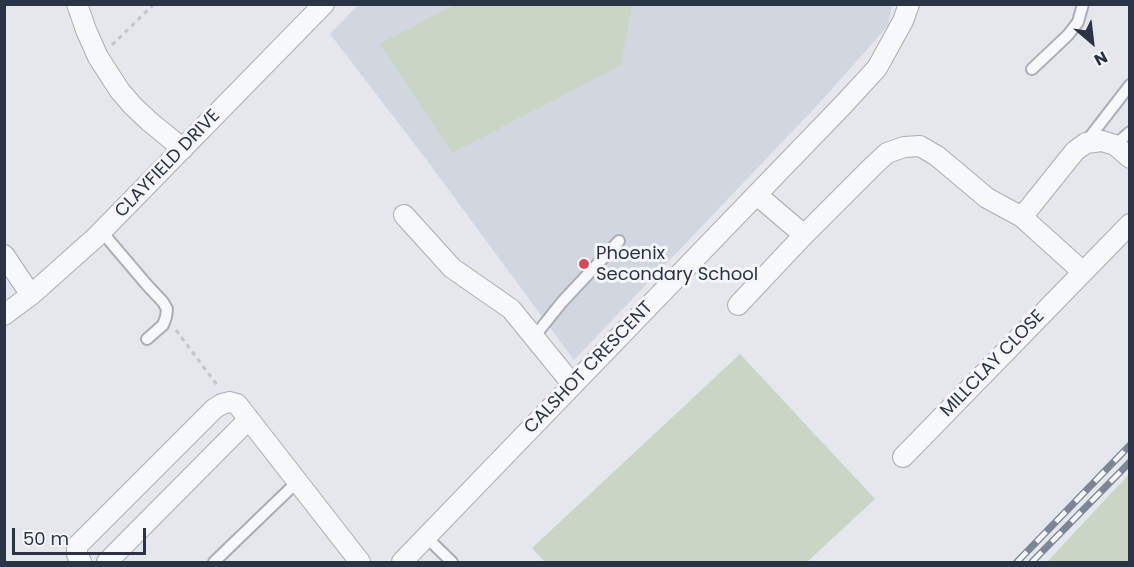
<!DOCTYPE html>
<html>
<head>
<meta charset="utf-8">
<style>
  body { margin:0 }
  #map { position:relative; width:1134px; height:567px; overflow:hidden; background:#e4e7ec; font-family:Poppins,sans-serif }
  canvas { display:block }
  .frame { position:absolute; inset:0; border:6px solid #2b3445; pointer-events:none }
  .north { position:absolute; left:1062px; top:12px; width:60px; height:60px; -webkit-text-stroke:4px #f4f6f9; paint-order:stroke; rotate:152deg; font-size:16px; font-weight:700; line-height:24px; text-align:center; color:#2b3445 }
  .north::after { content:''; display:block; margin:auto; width:21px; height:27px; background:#2b3445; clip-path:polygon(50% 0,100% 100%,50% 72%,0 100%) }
  .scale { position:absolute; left:12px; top:528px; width:134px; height:27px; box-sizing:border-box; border:3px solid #2b3445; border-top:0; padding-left:8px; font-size:18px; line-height:21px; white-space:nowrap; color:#2b3445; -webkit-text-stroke:4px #f4f6f9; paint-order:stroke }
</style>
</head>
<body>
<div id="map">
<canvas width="1134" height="567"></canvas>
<div class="frame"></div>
<div class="north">N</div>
<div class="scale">50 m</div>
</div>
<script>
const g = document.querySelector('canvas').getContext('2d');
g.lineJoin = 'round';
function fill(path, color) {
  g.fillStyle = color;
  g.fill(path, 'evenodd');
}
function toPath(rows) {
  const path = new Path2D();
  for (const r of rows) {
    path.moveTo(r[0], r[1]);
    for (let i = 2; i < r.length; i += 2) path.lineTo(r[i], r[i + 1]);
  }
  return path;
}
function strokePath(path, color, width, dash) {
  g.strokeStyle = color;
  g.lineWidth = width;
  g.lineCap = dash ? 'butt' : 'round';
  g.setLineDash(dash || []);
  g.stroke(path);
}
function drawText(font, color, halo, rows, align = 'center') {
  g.font = font + ' Poppins,sans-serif';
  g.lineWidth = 6;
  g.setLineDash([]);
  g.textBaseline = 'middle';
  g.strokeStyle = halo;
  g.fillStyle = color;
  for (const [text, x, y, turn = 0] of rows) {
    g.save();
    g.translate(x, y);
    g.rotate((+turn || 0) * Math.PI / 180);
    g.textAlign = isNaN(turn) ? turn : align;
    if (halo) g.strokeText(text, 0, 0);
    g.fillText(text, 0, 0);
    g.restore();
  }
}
const built = toPath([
  [358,5,892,5,888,26,813,110,574,360,426,159,330,34]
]);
const green = toPath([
  [454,5,454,4,632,5,621,65,452,153,380,44],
  [740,354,875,499,807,562,545,562,532,548],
  [1129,474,1129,562,1047,562]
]);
const path = toPath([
  [112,45,154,4],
  [176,330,217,385]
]);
const lane = toPath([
  [1032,69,1068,35,1078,22,1083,4],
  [1086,142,1130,85],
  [1115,145,1130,132],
  [102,232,147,285,163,302,167,309,166,317,163,325,147,339],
  [534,337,562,302,619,241],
  [426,537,452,562],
  [214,562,297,482]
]);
const street = toPath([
  [77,4,86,30,98,57,120,91,133,106,150,122,183,149],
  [757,195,804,235],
  [404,215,452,268,511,309,573,385],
  [1022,217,1075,151,1086,143,1102,141,1115,145,1130,158],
  [4,255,31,295],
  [738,305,804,235,873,166,887,153,904,147,920,146,937,156,987,198,1022,217,1083,272],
  [4,315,31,295,96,237,324,4],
  [903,457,1130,224],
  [81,562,77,554,77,546,214,409,222,404,230,402,237,404,360,562],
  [107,562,249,419],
  [402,562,843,105,877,68,903,21,909,4]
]);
const rail = toPath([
  [1017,562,1130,445],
  [1032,562,1130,462]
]);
const markers = [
  [584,264,6,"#d1495b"]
];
const streetNames = [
  ["CLAYFIELD DRIVE",168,164,-46],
  ["MILLCLAY CLOSE",993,364,-46],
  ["CALSHOT CRESCENT",589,368,-46]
];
const poiNames = [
  ["Phoenix",596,254],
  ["Secondary School",596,275]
];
fill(built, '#d2d6de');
fill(green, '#c9d6c5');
strokePath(lane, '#a9aeb7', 14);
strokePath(street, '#a9aeb7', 22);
strokePath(path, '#c2c5cb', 3, [4.5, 4.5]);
strokePath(lane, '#f7f8fa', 10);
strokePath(street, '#f7f8fa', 20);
strokePath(rail, '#7d8696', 7);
strokePath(rail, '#f4f6f9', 4.5, [14]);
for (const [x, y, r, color] of markers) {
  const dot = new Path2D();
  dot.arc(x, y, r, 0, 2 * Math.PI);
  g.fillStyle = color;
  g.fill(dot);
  strokePath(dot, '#f4f6f9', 2);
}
drawText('18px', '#2b3445', '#f4f6f9', streetNames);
drawText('18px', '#2b3445', '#f4f6f9', poiNames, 'left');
</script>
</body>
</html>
